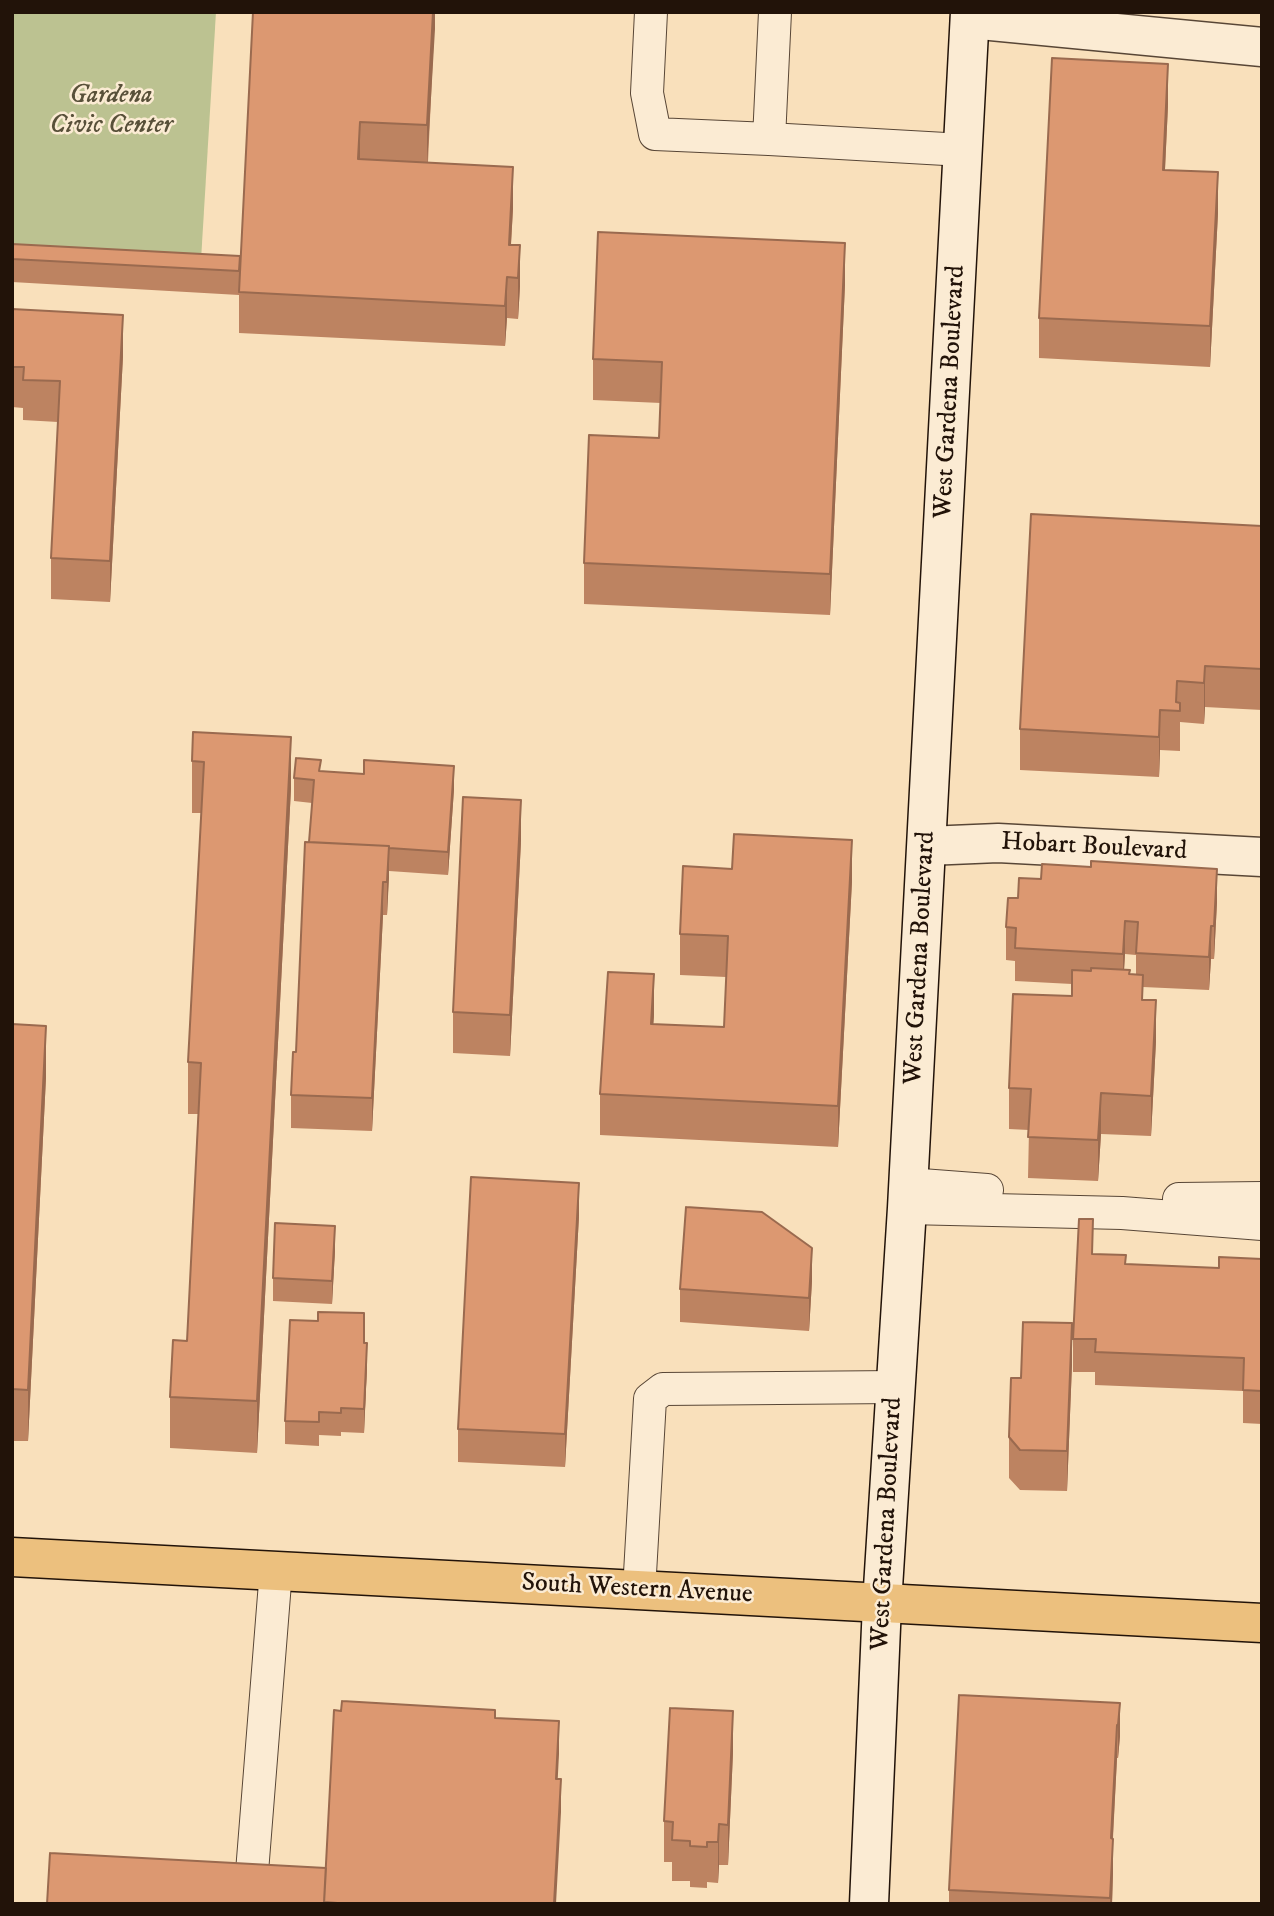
<!DOCTYPE html>
<html>
<head>
<meta charset="utf-8">
<style>
  body { margin:0 }
  #map { position:relative; width:1274px; height:1916px; overflow:hidden; background:#f9e0bb; font-family:"IM FELL DW Pica",serif }
  canvas { display:block }
  .frame { position:absolute; inset:0; border:14px solid #221309; pointer-events:none }
</style>
</head>
<body>
<div id="map">
<canvas width="1274" height="1916"></canvas>
<div class="frame"></div>
</div>
<script>
const g = document.querySelector('canvas').getContext('2d');
g.lineJoin = 'round';
function fill(path, color) {
  g.fillStyle = color;
  g.fill(path, 'evenodd');
}
function toPath(rows) {
  const path = new Path2D();
  for (const r of rows) {
    path.moveTo(r[0], r[1]);
    for (let i = 2; i < r.length; i += 2) path.lineTo(r[i], r[i + 1]);
  }
  return path;
}
function strokePath(path, color, width, dash) {
  g.strokeStyle = color;
  g.lineWidth = width;
  g.lineCap = dash ? 'butt' : 'round';
  g.setLineDash(dash || []);
  g.stroke(path);
}
function drawText(font, color, halo, rows, align = 'center') {
  g.font = font + ' "IM FELL DW Pica",serif';
  g.lineWidth = 5;
  g.setLineDash([]);
  g.textBaseline = 'middle';
  g.strokeStyle = halo;
  g.fillStyle = color;
  for (const [text, x, y, turn = 0] of rows) {
    g.save();
    g.translate(x, y);
    g.rotate((+turn || 0) * Math.PI / 180);
    g.textAlign = isNaN(turn) ? turn : align;
    if (halo) g.strokeText(text, 0, 0);
    g.fillText(text, 0, 0);
    g.restore();
  }
}
const green = toPath([
  [12,12,216,12,201,260,12,249]
]);
const service = toPath([
  [651,12,647,93,655,134,769,139,963,150],
  [769,139,775,12],
  [908,1184,987,1190],
  [1179,1199,1262,1198],
  [907,1208,1122,1213,1262,1224],
  [639,1591,650,1399,663,1389,896,1387],
  [252,1872,276,1570]
]);
const minor = toPath([
  [970,19,1262,47],
  [927,846,998,843,1262,857]
]);
const secondary = toPath([
  [869,1904,882,1604,907,1208,970,12]
]);
const primary = toPath([
  [12,1557,1262,1623]
]);
const wall = toPath([
  [435,12,428,162,513,208,511,245,520,286,518,319,507,318,505,346,239,333,239,292],
  [1168,105,1165,170,1218,213,1210,367,1039,358,1039,318],
  [12,244,240,256,239,295,12,282],
  [845,284,830,615,584,604,584,563,659,438,661,403,593,400,593,359],
  [12,309,123,356,110,602,51,599,51,558,58,422,23,420,23,408,12,407],
  [1262,526,1262,710,1205,707,1204,724,1180,722,1180,751,1160,750,1159,777,1020,770,1020,729],
  [193,732,291,788,257,1453,170,1448,170,1397,187,1341,198,1114,188,1114,188,1062,201,813,192,813,192,761],
  [321,771,454,789,448,875,389,871,387,915,383,915,372,1131,291,1128,291,1095,296,1052,312,803,294,801,294,778],
  [521,841,510,1056,453,1053,453,1012],
  [1041,879,1217,902,1214,959,1211,959,1209,990,1143,987,1143,1000,1156,1041,1151,1136,1101,1134,1098,1181,1028,1178,1029,1130,1009,1129,1009,1088,1072,996,1072,984,1015,981,1015,961,1006,960,1006,927,1018,898],
  [1125,954,1136,955,1136,975,1130,974,1124,970],
  [852,881,838,1147,600,1135,600,1094,654,1015,653,1024,724,1027,726,977,680,975,680,934],
  [12,1024,46,1077,28,1441,12,1441],
  [579,1216,565,1467,458,1462,458,1429],
  [335,1250,332,1304,273,1301,273,1278],
  [1093,1254,1126,1264,1219,1268,1262,1259,1262,1424,1243,1423,1243,1391,1095,1385,1095,1372,1073,1372,1073,1339],
  [812,1281,809,1331,680,1322,680,1289],
  [364,1343,367,1367,364,1433,341,1432,341,1436,319,1435,319,1446,285,1444,285,1421],
  [1072,1364,1067,1491,1020,1490,1009,1478,1009,1437,1021,1378],
  [1120,1703,1120,1736,1118,1758,1117,1758,1113,1838,1113,1872,1112,1904,949,1904,949,1890],
  [733,1752,728,1865,719,1865,718,1883,707,1882,707,1888,690,1887,690,1881,672,1881,672,1862,664,1862,664,1821]
]);
const shadedWall = toPath([
  [433,12,435,12,435,29,427,166,427,125],
  [1168,64,1168,105,1163,210,1163,170],
  [360,122,360,162,358,159],
  [513,167,513,208,509,277,509,245],
  [1218,172,1218,213,1210,367,1210,326],
  [845,243,845,284,830,615,830,574],
  [520,245,520,286,518,319,518,278],
  [507,277,507,318,505,346,505,306],
  [123,315,123,356,110,602,110,561],
  [1205,666,1205,707,1204,724,1204,683],
  [1160,710,1160,750,1159,777,1159,737],
  [291,737,291,788,257,1453,257,1401],
  [454,766,454,789,448,875,448,852],
  [521,800,521,841,510,1056,510,1015],
  [852,840,852,881,838,1147,838,1106],
  [389,846,389,878,387,915,387,882],
  [1217,869,1217,902,1214,959,1214,926],
  [383,882,383,915,372,1131,372,1098],
  [1125,921,1125,954,1123,987,1123,954],
  [1211,926,1211,959,1209,990,1209,957],
  [654,974,654,1015,651,1064,651,1024],
  [1156,1000,1156,1041,1151,1136,1151,1096],
  [46,1026,46,1077,28,1441,28,1390],
  [1101,1093,1101,1134,1098,1181,1098,1140],
  [579,1183,579,1216,565,1467,565,1434],
  [1093,1219,1093,1252,1092,1287,1092,1254],
  [335,1226,335,1250,332,1304,332,1281],
  [812,1248,812,1281,809,1331,809,1298],
  [1072,1323,1072,1364,1067,1491,1067,1451],
  [367,1343,367,1367,364,1433,364,1409],
  [1120,1703,1120,1736,1118,1758,1118,1725],
  [733,1711,733,1752,728,1865,728,1825],
  [559,1721,559,1754,556,1812,556,1779],
  [1117,1725,1117,1758,1111,1871,1111,1838],
  [561,1779,561,1812,556,1904,554,1904],
  [719,1824,719,1865,718,1883,718,1842],
  [1113,1839,1113,1872,1112,1904,1110,1904]
]);
const building = toPath([
  [253,12,433,12,427,125,360,122,358,159,513,167,509,245,520,245,518,278,507,277,505,306,239,292,253,12],
  [1052,58,1168,64,1163,170,1218,172,1210,326,1039,318,1052,58],
  [598,232,845,243,830,574,584,563,589,435,659,438,662,362,593,359,598,232],
  [12,244,240,256,239,271,12,259,12,244],
  [12,309,123,315,110,561,51,558,60,381,23,380,24,367,12,367,12,309],
  [1031,514,1262,526,1262,669,1205,666,1204,683,1177,681,1176,702,1180,703,1180,711,1160,710,1159,737,1020,729,1031,514],
  [193,732,291,737,257,1401,170,1397,173,1340,187,1341,201,1063,188,1062,204,762,192,761,193,732],
  [296,758,321,760,319,771,364,774,364,760,454,766,448,852,389,848,389,846,309,842,314,780,294,778,296,758],
  [463,797,521,800,510,1015,453,1012,463,797],
  [734,834,852,840,838,1106,600,1094,608,972,654,974,651,1024,724,1027,728,936,680,934,683,866,732,869,734,834],
  [305,842,389,846,387,882,383,882,372,1098,291,1095,293,1052,296,1052,305,842],
  [1091,861,1217,869,1214,926,1211,926,1209,957,1136,953,1138,922,1125,921,1123,954,1015,948,1016,928,1006,927,1008,898,1018,898,1019,878,1041,879,1042,864,1091,867,1091,861],
  [1091,968,1130,970,1129,974,1143,975,1142,1000,1156,1000,1151,1096,1101,1093,1098,1140,1028,1137,1031,1089,1009,1088,1013,994,1072,996,1072,970,1091,971,1091,968],
  [12,1024,46,1026,28,1390,12,1389,12,1024],
  [471,1177,579,1183,565,1434,458,1429,471,1177],
  [686,1207,762,1212,812,1248,809,1298,680,1289,686,1207],
  [1079,1219,1093,1219,1092,1254,1126,1255,1125,1264,1219,1268,1219,1257,1262,1259,1262,1391,1243,1390,1244,1358,1095,1352,1096,1339,1073,1339,1079,1219],
  [275,1223,335,1226,332,1281,273,1278,275,1223],
  [318,1312,364,1313,364,1343,367,1343,364,1409,341,1408,341,1413,319,1412,319,1422,285,1421,290,1320,318,1321,318,1312],
  [1023,1322,1072,1323,1067,1451,1020,1450,1009,1437,1011,1378,1021,1378,1023,1322],
  [959,1695,1120,1703,1118,1725,1117,1725,1111,1838,1113,1839,1110,1898,949,1890,959,1695],
  [342,1701,495,1710,495,1718,559,1721,556,1779,561,1779,554,1904,351,1904,324,1902,334,1710,341,1711,342,1701],
  [670,1708,733,1711,728,1825,719,1824,718,1842,707,1842,707,1847,690,1846,690,1841,672,1840,673,1822,664,1821,670,1708],
  [50,1853,326,1868,324,1904,47,1904,50,1853]
]);
const parkNames = [
  ["Gardena",111,97],
  ["Civic Center",111,127]
];
const streetNames = [
  ["West Gardena Boulevard",951,392,-87],
  ["Hobart Boulevard",1094,848,3],
  ["West Gardena Boulevard",921,958,-87],
  ["West Gardena Boulevard",888,1524,-87],
  ["South Western Avenue",637,1590,3]
];
fill(green, '#bcc291');
strokePath(service, '#584636', 34);
strokePath(minor, '#584636', 41);
strokePath(secondary, '#221309', 41);
strokePath(primary, '#221309', 41);
strokePath(service, '#fbebd3', 32);
strokePath(minor, '#fbebd3', 38);
strokePath(secondary, '#fbebd3', 38);
strokePath(primary, '#ecc07e', 38);
fill(wall, '#bd8361');
fill(shadedWall, '#9a6a4f');
fill(building, '#dc9871');
strokePath(building, '#9a6a4f', 2);
drawText('italic 26px', '#585039', '#fbebd3', parkNames);
drawText('26px', '#221309', '#fbebd3', streetNames);
</script>
</body>
</html>
